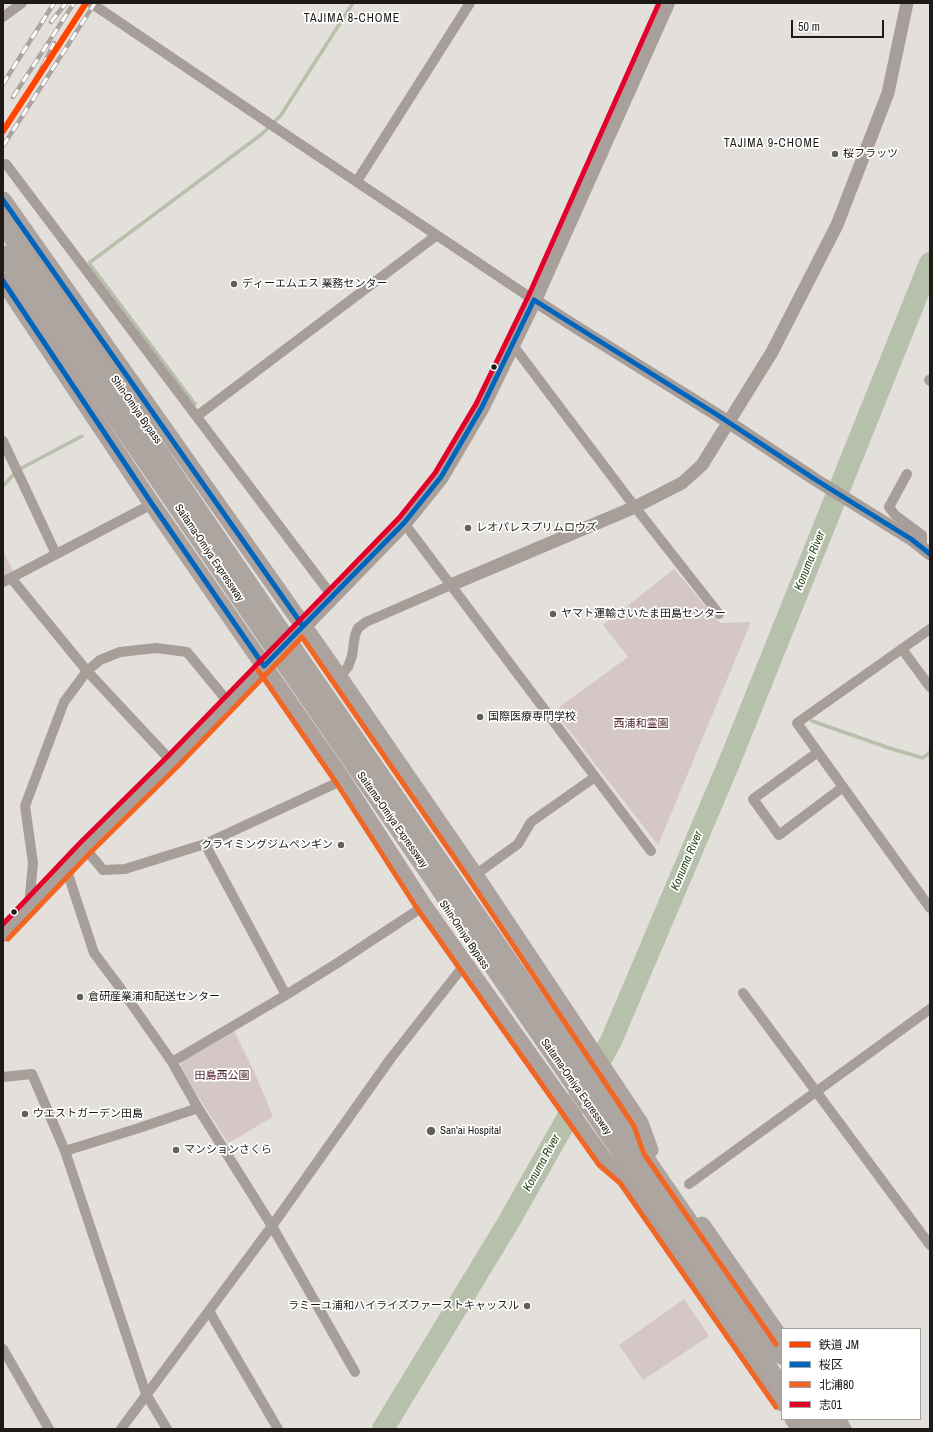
<!DOCTYPE html>
<html>
<head>
<meta charset="utf-8">
<style>
  body { margin:0 }
  #map { position:relative; width:933px; height:1432px; overflow:hidden; background:#e3dfda; font-family:"Archivo Narrow","Noto Sans JP",sans-serif }
  canvas { display:block }
  .frame { position:absolute; inset:0; border:4px solid #1d1a17; pointer-events:none }
  .legend { position:absolute; left:781px; top:1328px; width:140px; height:92px; box-sizing:border-box; background:#fff; border:1px solid #a5a3a2; margin:0; padding:5px 7px; list-style:none; font-size:12px; color:#1d1a17 }
  .legend li { display:flex; align-items:center; gap:8px; height:20px }
  .legend b { width:20px; border:1px solid #a5a3a2 }
  .scale { position:absolute; left:791px; top:20px; width:93px; height:18px; box-sizing:border-box; border:2px solid #1d1a17; border-top:0; padding-left:5px; font-size:12px; line-height:14px; white-space:nowrap; color:#1d1a17; -webkit-text-stroke:3px #fff; paint-order:stroke }
</style>
</head>
<body>
<div id="map">
<canvas width="933" height="1432"></canvas>
<div class="frame"></div>
<ul class="legend">
<li><b style="height:5px;background:#ff4500"></b>鉄道 JM</li>
<li><b style="height:5px;background:#0065bd"></b>桜区</li>
<li><b style="height:5px;background:#f26522"></b>北浦80</li>
<li><b style="height:5px;background:#e4002b"></b>志01</li>
</ul>
<div class="scale">50 m</div>
</div>
<script>
const g = document.querySelector('canvas').getContext('2d');
g.lineJoin = 'round';
function fill(path, color) {
  g.fillStyle = color;
  g.fill(path, 'evenodd');
}
function toPath(rows) {
  const path = new Path2D();
  for (const r of rows) {
    path.moveTo(r[0], r[1]);
    for (let i = 2; i < r.length; i += 2) path.lineTo(r[i], r[i + 1]);
  }
  return path;
}
function strokePath(path, color, width, dash) {
  g.strokeStyle = color;
  g.lineWidth = width;
  g.lineCap = dash ? 'butt' : 'round';
  g.setLineDash(dash || []);
  g.stroke(path);
}
function drawText(font, color, halo, rows, align = 'center') {
  g.font = font + ' "Archivo Narrow","Noto Sans JP",sans-serif';
  g.lineWidth = 3.5;
  g.setLineDash([]);
  g.textBaseline = 'middle';
  g.strokeStyle = halo;
  g.fillStyle = color;
  for (const [text, x, y, turn = 0] of rows) {
    g.save();
    g.translate(x, y);
    g.rotate((+turn || 0) * Math.PI / 180);
    g.textAlign = isNaN(turn) ? turn : align;
    if (halo) g.strokeText(text, 0, 0);
    g.fillText(text, 0, 0);
    g.restore();
  }
}
const green = toPath([
  [3,551,13,571,3,577],
  [674,569,720,623,751,622,658,845,554,711,628,657,603,625],
  [234,1031,254,1071,273,1117,228,1143,180,1068,182,1061],
  [684,1299,709,1336,643,1380,619,1345]
]);
const stream = toPath([
  [195,404,89,263,262,134,281,115,353,3],
  [3,486,18,470,82,436],
  [757,694,764,698],
  [812,721,889,748,923,758,930,752]
]);
const river = toPath([
  [383,1429,508,1223,611,1041,729,763,930,263]
]);
const minor = toPath([
  [91,3,276,128,534,300],
  [3,17,22,3],
  [6,164,332,596],
  [357,181,470,3],
  [512,344,635,507,719,614],
  [929,380,930,381],
  [197,416,437,235],
  [3,441,56,554],
  [907,474,889,507,895,515,922,535,922,547],
  [404,523,651,851],
  [11,578,87,671,172,762],
  [3,582,152,504],
  [930,629,797,723,930,908],
  [902,649,930,687],
  [338,678,348,667,352,656,355,635,358,628,366,622,451,585],
  [818,752,753,799,779,835,843,787],
  [85,848,103,870,125,869,205,844,343,780],
  [66,868,94,953,121,989,172,1062,198,1108,272,1226,355,1372],
  [475,875,518,844,531,822,595,777],
  [29,906,33,863,25,806,64,702,87,671,100,660,120,652,156,648,187,652,229,703],
  [743,993,930,1245],
  [286,995,339,962,424,906],
  [172,1062,286,995,205,844],
  [3,1077,32,1074,65,1151,146,1394,167,1429],
  [65,1151,139,1128,198,1108],
  [689,1184,930,1009],
  [209,1311,278,1429],
  [3,1349,49,1429],
  [121,1429,272,1226,391,1058,465,964]
]);
const tertiary = toPath([
  [534,300,579,329,719,416,816,480,911,539,930,554],
  [451,585,635,507,682,483,702,465,772,352,837,225,888,93,907,3]
]);
const primary = toPath([
  [3,934,85,848,172,762,404,523,441,477,482,407,534,300,667,3]
]);
const trunk = toPath([
  [3,200,328,661,475,875,640,1123,650,1150],
  [3,281,152,504,343,780,424,906,465,964,605,1161,625,1178],
  [620,1168,625,1178,782,1403],
  [702,1225,782,1340],
  [793,1419,800,1429],
  [837,1419,843,1429]
]);
const motorway = toPath([
  [804,1419,811,1429],
  [825,1419,832,1429]
]);
const rail = toPath([
  [51,22,66,3],
  [35,82,54,43],
  [3,84,54,3],
  [13,97,74,3],
  [3,146,95,3]
]);
const motorwayBridge = toPath([
  [3,224,295,651,782,1356],
  [3,254,782,1387]
]);
const bus1 = toPath([
  [3,200,303,626],
  [3,281,152,504,264,666,404,523,441,477,482,407,534,300],
  [534,300,719,416,816,480,911,539,930,554]
]);
const bus2 = toPath([
  [258,670,337,784,418,910,599,1165,620,1183,776,1407],
  [8,939,90,853,177,767,302,637,469,879,634,1126,644,1154,776,1344]
]);
const bus3 = toPath([
  [3,924,80,843,167,757,399,518,435,473,476,404,528,297,659,3]
]);
const rail1 = toPath([
  [3,131,86,3]
]);
const markers = [
  [835,154,4,"#625f5b"],
  [234,284,4,"#625f5b"],
  [494,367,3.5,"#1d1a17"],
  [468,528,4,"#625f5b"],
  [553,614,4,"#625f5b"],
  [480,717,4,"#625f5b"],
  [341,845,4,"#625f5b"],
  [14,912,3.5,"#1d1a17"],
  [80,997,4,"#625f5b"],
  [25,1114,4,"#625f5b"],
  [431,1131,5,"#625f5b"],
  [176,1150,4,"#625f5b"],
  [527,1306,4,"#625f5b"]
];
const poiNames = [
  ["桜フラッツ",843,154],
  ["ディーエムエス 業務センター",242,284],
  ["レオパレスプリムロウズ",476,528],
  ["ヤマト運輸さいたま田島センター",561,614],
  ["国際医療専門学校",488,717],
  ["クライミングジムペンギン",333,845,"right"],
  ["倉研産業浦和配送センター",88,997],
  ["ウエストガーデン田島",33,1114],
  ["San'ai Hospital",440,1131],
  ["マンションさくら",184,1150],
  ["ラミーユ浦和ハイライズファーストキャッスル",519,1306,"right"]
];
const streetNames = [
  ["Shin-Omiya Bypass",136,410,55],
  ["Saitama-Omiya Expressway",209,553,56],
  ["Saitama-Omiya Expressway",392,820,55],
  ["Shin-Omiya Bypass",464,935,56],
  ["Saitama-Omiya Expressway",576,1087,55]
];
const parkNames = [
  ["西浦和霊園",641,724],
  ["田島西公園",222,1076]
];
const neighbourhoodNames = [
  ["TAJIMA 8-CHOME",352,19],
  ["TAJIMA 9-CHOME",772,144]
];
const waterNames = [
  ["Konuma River",810,561,-68],
  ["Konuma River",687,861,-67],
  ["Konuma River",542,1163,-61]
];
fill(green, '#d5c7c6');
strokePath(stream, '#b6c0ab', 3.5);
strokePath(river, '#b6c0ab', 22);
strokePath(minor, '#a89e99', 10);
strokePath(tertiary, '#a89e99', 13);
strokePath(primary, '#aaa09b', 16);
strokePath(trunk, '#aca29e', 17);
strokePath(motorway, '#ada5a0', 18);
strokePath(rail, '#aba4a0', 4.5);
strokePath(rail, '#fff', 3, [9]);
strokePath(motorwayBridge, '#ada5a0', 18);
strokePath(bus1, '#0065bd', 5);
strokePath(bus2, '#f26522', 5);
strokePath(bus3, '#e4002b', 5);
strokePath(rail1, '#ff4500', 6);
for (const [x, y, r, color] of markers) {
  const dot = new Path2D();
  dot.arc(x, y, r, 0, 2 * Math.PI);
  g.fillStyle = color;
  g.fill(dot);
  strokePath(dot, '#fff', 1.5);
}
drawText('11px', '#1d1a17', '#fff', poiNames, 'left');
drawText('11px', '#1d1a17', '#fff', streetNames);
drawText('11px', '#4d1d27', '#fff', parkNames);
g.letterSpacing = '1px';
drawText('12px', '#1d1a17', '#fff', neighbourhoodNames);
g.letterSpacing = '0px';
drawText('italic 12px', '#2b4419', '#fff', waterNames);
</script>
</body>
</html>
